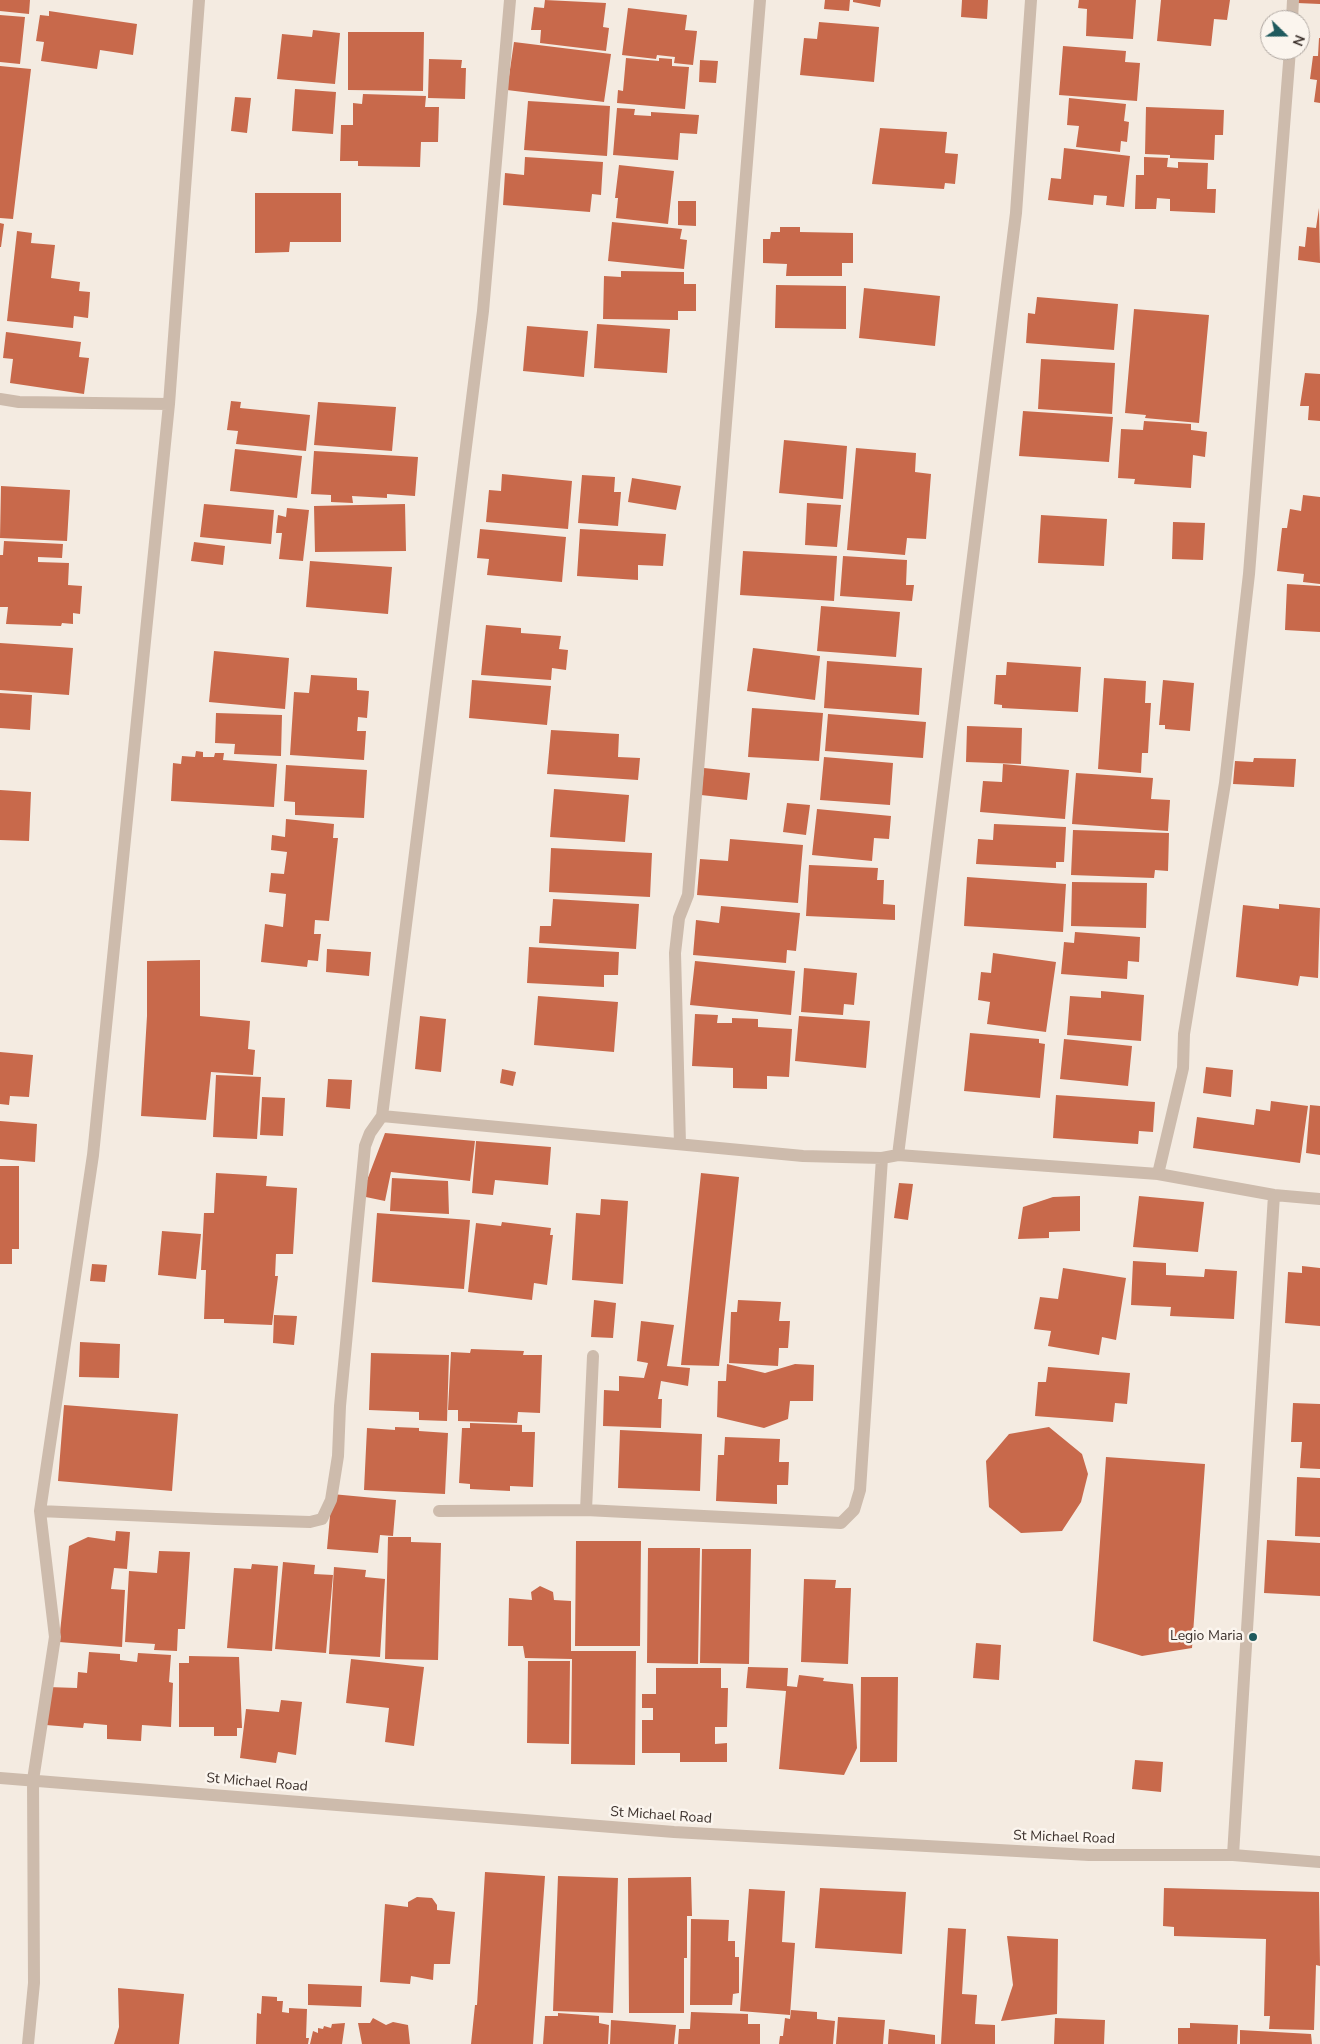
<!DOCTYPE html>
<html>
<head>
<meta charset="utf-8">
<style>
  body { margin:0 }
  #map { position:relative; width:1320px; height:2044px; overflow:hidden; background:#f4ebe1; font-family:"Nunito Sans",sans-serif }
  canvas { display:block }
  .north { position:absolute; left:1260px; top:10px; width:50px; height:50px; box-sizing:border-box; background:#fbf5ee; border:1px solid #aea6a0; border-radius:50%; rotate:112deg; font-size:14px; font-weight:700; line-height:20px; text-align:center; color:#3b302b }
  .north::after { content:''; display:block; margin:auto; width:18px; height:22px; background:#1f5a5e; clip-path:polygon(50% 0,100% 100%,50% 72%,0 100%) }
</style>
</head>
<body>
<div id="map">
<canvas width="1320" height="2044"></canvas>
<div class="north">N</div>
</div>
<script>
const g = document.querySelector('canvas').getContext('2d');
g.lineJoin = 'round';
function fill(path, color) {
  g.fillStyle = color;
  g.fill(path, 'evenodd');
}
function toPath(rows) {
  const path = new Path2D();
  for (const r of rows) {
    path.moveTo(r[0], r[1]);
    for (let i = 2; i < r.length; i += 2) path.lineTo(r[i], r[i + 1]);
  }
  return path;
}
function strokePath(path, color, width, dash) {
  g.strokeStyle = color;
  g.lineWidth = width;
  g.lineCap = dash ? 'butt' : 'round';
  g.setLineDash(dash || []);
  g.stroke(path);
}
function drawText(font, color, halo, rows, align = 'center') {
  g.font = font + ' "Nunito Sans",sans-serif';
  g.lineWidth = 5;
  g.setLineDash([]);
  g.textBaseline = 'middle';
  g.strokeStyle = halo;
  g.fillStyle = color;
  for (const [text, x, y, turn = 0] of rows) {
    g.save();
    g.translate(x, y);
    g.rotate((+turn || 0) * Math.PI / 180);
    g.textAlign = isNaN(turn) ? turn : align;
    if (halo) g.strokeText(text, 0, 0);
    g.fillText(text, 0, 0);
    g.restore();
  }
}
const building = toPath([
  [0,0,30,0,29,14,0,11],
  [545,0,606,3,603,27,609,28,606,51,540,43,541,30,531,30,534,7,544,8],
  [825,0,850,0,849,11,824,9],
  [853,0,881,0,880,7,853,2],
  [962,0,988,0,987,19,961,17],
  [1079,0,1136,0,1133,39,1086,36,1087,9,1078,8],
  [1161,0,1230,0,1227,20,1214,19,1211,46,1157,41],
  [1297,0,1320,0,1320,4,1297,3],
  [628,8,687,15,685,30,697,31,693,65,674,63,675,57,657,55,656,59,622,55],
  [49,11,137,24,133,55,100,50,97,69,41,61,44,42,36,41,40,15,49,16],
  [0,15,25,17,20,64,0,62],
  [819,22,879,27,874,82,800,75,804,38,817,39],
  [313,30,340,33,335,84,277,79,282,34,312,37],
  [348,32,424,32,423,91,348,90],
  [1319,38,1320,38,1320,103,1314,102,1317,80,1310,79,1313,56,1318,56],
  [514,42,611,54,604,102,507,90],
  [1063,46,1126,51,1125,62,1140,63,1137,101,1059,95],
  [626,58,659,61,659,58,672,59,672,66,689,67,685,109,617,103,618,90,623,91],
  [429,59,462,60,461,68,466,68,465,99,428,98],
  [700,60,718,61,716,83,699,82],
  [0,66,31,69,13,219,0,218],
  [295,89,336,92,333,134,292,131],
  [363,94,426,96,425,107,439,107,438,142,421,142,420,167,358,166,358,161,340,161,341,125,353,125,353,103,362,104],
  [235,97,251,98,247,133,231,131],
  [1069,98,1126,104,1124,121,1129,122,1127,142,1121,141,1120,152,1076,147,1079,126,1067,125],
  [528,101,610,106,607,156,524,150],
  [1146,107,1224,110,1223,135,1215,135,1214,160,1170,158,1170,155,1145,154],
  [617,108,635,109,634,115,651,116,651,112,699,115,697,134,680,133,678,160,613,155],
  [880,128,947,132,945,153,958,154,955,184,945,183,944,189,872,184],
  [1064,148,1130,156,1124,207,1106,205,1107,196,1094,195,1093,205,1048,200,1051,178,1061,179],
  [525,157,603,162,601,195,592,194,590,212,503,205,505,173,524,175],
  [1144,157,1168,158,1167,167,1178,168,1178,162,1208,163,1207,189,1216,189,1215,213,1170,211,1170,199,1157,198,1156,209,1135,209,1136,175,1144,175],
  [619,165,674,171,668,224,616,218,618,198,615,198],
  [255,193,341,193,341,242,290,242,289,252,255,253],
  [678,201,696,201,696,226,678,225],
  [1319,208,1320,263,1298,260,1299,246,1305,247,1307,227,1316,228],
  [612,222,682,229,680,239,687,240,684,269,608,261],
  [0,223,4,224,1,247,0,247],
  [780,227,800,227,800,232,853,233,853,263,842,263,842,276,786,276,787,264,763,263,763,239,770,239,771,232,780,232],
  [17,231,32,233,31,243,55,245,51,278,80,282,79,291,90,292,88,318,74,316,73,328,7,321],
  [621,271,684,272,684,284,696,284,696,311,678,311,678,320,603,319,604,276,621,277],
  [776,285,846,286,846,329,775,328],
  [864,288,940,296,935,346,859,338],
  [1037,297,1118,304,1114,350,1026,343,1028,313,1035,314],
  [1134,309,1209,315,1199,423,1145,418,1146,415,1125,413],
  [597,324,670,329,667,373,594,368],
  [527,326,588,331,584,377,523,371],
  [6,332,81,342,79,357,89,358,84,394,10,383,13,359,3,358],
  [1041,359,1115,363,1112,414,1038,409],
  [1305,373,1320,374,1320,421,1308,420,1309,406,1300,406],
  [231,401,241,402,240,408,310,415,306,451,236,444,238,431,227,430],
  [318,402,396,407,392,451,314,445],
  [1023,411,1113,417,1109,462,1019,456],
  [1144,421,1191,424,1191,430,1207,432,1205,457,1193,455,1191,488,1134,484,1135,479,1118,478,1121,429,1143,430],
  [784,440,847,446,843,499,779,493],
  [856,448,916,453,915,472,931,474,926,539,907,538,905,555,847,550],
  [235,449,302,456,297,498,230,491],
  [314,451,418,457,415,496,387,494,387,498,352,496,353,503,331,502,331,495,311,494],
  [502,474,572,481,568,529,486,522,489,490,501,491],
  [582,475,615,477,614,492,621,492,618,526,578,523],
  [632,478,681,486,676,510,628,502],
  [1,486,70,490,67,541,0,538],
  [1303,495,1320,497,1320,584,1303,582,1304,574,1277,571,1282,528,1287,528,1290,509,1301,511],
  [807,503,841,505,837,547,805,545],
  [204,504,274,510,271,544,200,537],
  [405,504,406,551,315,552,314,506],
  [287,508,309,510,303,561,279,559,282,533,276,533,278,515,286,517],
  [1041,515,1107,519,1104,566,1038,563],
  [1173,522,1205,523,1203,560,1172,559],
  [480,529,566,537,562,582,487,575,489,559,477,558],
  [580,529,666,534,663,566,638,565,638,580,577,576],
  [4,541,63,544,62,558,38,557,38,562,69,563,68,585,82,586,80,614,73,613,73,624,62,623,61,626,6,624,8,607,0,607,0,555,3,555],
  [194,542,225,546,223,565,191,561],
  [743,551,837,556,834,601,740,595],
  [843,556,907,560,906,585,914,585,912,601,840,596],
  [310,561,392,567,388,614,306,607],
  [1287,584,1320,586,1320,632,1285,630],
  [821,606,900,612,896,657,817,651],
  [486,625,521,628,521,633,561,636,559,649,568,650,566,670,552,668,551,680,481,675],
  [0,643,73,648,69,695,0,690],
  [753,648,820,656,815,700,747,691],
  [214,651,289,658,285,709,209,702],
  [827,661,922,668,919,715,824,708],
  [1007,662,1081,667,1078,712,1002,708,1002,705,994,704,996,675,1006,675],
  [311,675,357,678,357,690,369,691,367,718,358,717,357,731,366,731,364,760,290,755,294,692,309,693],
  [1104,678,1146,681,1145,703,1151,703,1148,753,1142,753,1141,773,1098,769],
  [472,680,551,686,547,725,469,718],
  [1163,680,1194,683,1190,731,1165,729,1165,725,1159,725],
  [0,693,32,695,30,730,0,728],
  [752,708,823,713,819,761,748,757],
  [216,713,282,715,281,756,234,754,235,744,215,743],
  [828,714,926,722,923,758,825,751],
  [967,726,1022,728,1021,764,966,762],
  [551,730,619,734,618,757,640,758,638,780,547,774],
  [196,751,203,752,203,757,214,757,215,753,224,753,223,760,277,764,274,807,171,801,173,763,181,764,182,756,195,757],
  [824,757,893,763,890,805,820,800],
  [1254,758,1296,759,1294,787,1233,784,1235,761,1253,762],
  [1003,764,1069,770,1065,819,980,812,983,781,1002,782],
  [286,765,367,770,364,818,295,815,295,802,284,801],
  [704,768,750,773,747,800,701,795],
  [1076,773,1153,778,1151,799,1170,800,1168,831,1072,824],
  [554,789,629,795,625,842,550,837],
  [0,790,31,792,29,841,0,840],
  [787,803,810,805,806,835,783,832],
  [817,809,891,816,889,839,874,838,872,861,812,855],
  [286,819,334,824,333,838,338,838,329,921,315,920,314,934,321,934,318,961,308,960,307,967,261,962,265,924,283,927,286,894,269,892,271,873,284,874,287,852,271,850,272,835,285,837],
  [994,824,1066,827,1064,862,1056,862,1056,868,976,864,978,839,993,840],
  [1073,830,1169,833,1168,871,1155,870,1154,878,1071,875],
  [730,839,803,845,798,903,697,895,700,859,728,861],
  [551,848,652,853,650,897,549,892],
  [809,865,878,868,877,880,884,880,883,904,895,905,895,920,806,916],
  [967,877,1066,884,1063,932,964,926],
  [1072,882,1147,883,1146,928,1071,926],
  [553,899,639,904,636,949,539,943,540,926,551,926],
  [1279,904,1320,908,1318,978,1300,976,1298,986,1236,977,1243,905,1279,909],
  [721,906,800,913,796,951,787,950,786,963,693,955,696,920,719,923],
  [1075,932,1140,937,1139,962,1128,961,1127,979,1061,974,1064,942,1074,943],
  [529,947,619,952,618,975,604,975,604,987,527,983],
  [327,949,371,952,369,976,326,972],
  [993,953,1056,962,1046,1032,987,1024,990,1002,978,1000,981,972,991,973],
  [200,960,200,1016,250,1021,248,1049,255,1050,253,1075,211,1072,206,1120,141,1116,147,1016,147,961],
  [695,961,795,971,791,1015,690,1005],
  [804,968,857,973,854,1005,844,1004,843,1015,801,1012],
  [1101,991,1144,995,1141,1041,1067,1035,1070,996,1101,998],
  [538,996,618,1002,614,1052,534,1045],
  [695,1014,718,1015,717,1023,732,1023,732,1018,758,1019,758,1027,792,1029,789,1077,767,1076,767,1089,733,1088,733,1068,692,1066],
  [420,1016,446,1019,441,1072,415,1069],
  [799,1016,870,1021,866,1068,795,1061],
  [970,1033,1039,1039,1039,1043,1045,1044,1040,1098,964,1091],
  [1064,1039,1132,1046,1128,1086,1060,1079],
  [0,1052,33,1055,29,1097,10,1096,9,1105,0,1104],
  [1206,1067,1233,1070,1231,1097,1203,1093],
  [502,1069,516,1072,513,1086,500,1083],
  [216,1075,261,1077,257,1139,213,1137],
  [328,1079,352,1080,350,1109,326,1107],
  [1056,1095,1155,1102,1153,1132,1139,1131,1138,1144,1053,1138],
  [262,1097,285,1098,283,1136,260,1135],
  [1271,1101,1308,1106,1300,1163,1193,1148,1197,1117,1254,1125,1256,1109,1270,1111],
  [1310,1105,1320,1106,1320,1155,1306,1153],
  [0,1121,37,1124,35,1162,0,1159],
  [385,1133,475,1141,470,1181,391,1172,385,1201,361,1196],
  [476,1141,551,1147,548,1185,495,1180,493,1195,472,1193],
  [0,1166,19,1166,19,1249,12,1249,12,1264,0,1264],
  [216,1173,267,1176,266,1186,297,1188,293,1254,276,1254,275,1276,278,1276,272,1325,224,1323,224,1319,204,1319,206,1270,201,1270,204,1213,214,1213],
  [701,1173,739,1177,719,1366,681,1365],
  [392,1178,448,1181,449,1214,390,1211],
  [899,1183,913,1184,908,1220,894,1218],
  [1080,1196,1080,1231,1049,1232,1049,1238,1018,1239,1023,1207,1053,1197],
  [1139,1196,1204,1202,1198,1252,1133,1247],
  [601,1199,628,1201,623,1284,572,1280,576,1213,600,1215],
  [377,1213,470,1220,464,1289,372,1282],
  [502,1222,551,1228,550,1235,553,1235,547,1285,534,1283,532,1300,468,1292,476,1223,501,1226],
  [162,1231,201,1234,196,1279,158,1275],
  [1133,1261,1166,1263,1166,1275,1204,1277,1205,1269,1237,1271,1234,1319,1170,1316,1171,1307,1131,1305],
  [92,1264,107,1265,105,1282,90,1281],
  [1302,1266,1320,1268,1320,1326,1285,1323,1288,1272,1302,1273],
  [1063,1268,1126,1278,1116,1340,1102,1337,1099,1355,1048,1346,1051,1331,1034,1329,1040,1297,1058,1299],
  [594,1300,616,1303,613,1338,591,1337],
  [738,1300,781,1302,779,1321,790,1321,788,1348,779,1348,778,1366,729,1363,731,1312,737,1312],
  [274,1315,297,1316,294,1345,273,1343],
  [641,1321,674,1325,667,1366,690,1368,688,1386,661,1381,658,1399,662,1399,661,1428,603,1426,604,1390,619,1391,619,1376,644,1378,648,1363,637,1361],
  [80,1342,120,1344,119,1378,79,1377],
  [471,1349,524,1351,523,1355,542,1355,540,1413,518,1412,517,1423,458,1421,458,1410,448,1410,451,1352,470,1353],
  [371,1353,449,1355,447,1421,419,1420,419,1412,369,1410],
  [727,1364,765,1373,795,1364,814,1365,813,1401,790,1401,788,1419,764,1428,717,1417,718,1381,726,1381],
  [1048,1367,1130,1373,1127,1404,1115,1403,1113,1422,1035,1416,1038,1382,1046,1382],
  [1293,1403,1320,1404,1320,1469,1300,1468,1302,1442,1291,1442],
  [64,1405,178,1414,172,1491,58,1481],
  [470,1423,522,1425,522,1432,535,1432,533,1487,510,1486,510,1491,470,1489,470,1484,459,1483,462,1428,470,1428],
  [395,1427,419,1428,419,1431,448,1433,445,1494,364,1490,367,1428,395,1430],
  [1049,1427,1082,1454,1088,1474,1081,1502,1062,1531,1021,1533,989,1507,986,1461,1009,1434],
  [620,1430,702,1434,700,1491,618,1488],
  [725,1437,780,1439,779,1462,789,1462,788,1485,777,1485,777,1504,716,1501,718,1455,724,1455],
  [1106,1457,1205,1464,1192,1648,1142,1656,1093,1641],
  [1297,1477,1320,1478,1320,1537,1295,1536],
  [332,1494,396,1500,393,1536,380,1535,378,1553,327,1549],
  [116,1531,130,1532,127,1569,114,1568,111,1589,125,1590,122,1647,59,1642,69,1546,88,1537,115,1541],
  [388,1537,411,1537,411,1542,441,1543,438,1660,385,1659],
  [1267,1540,1320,1543,1320,1596,1264,1593],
  [576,1541,641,1541,640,1646,575,1646],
  [648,1548,700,1548,698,1664,647,1663],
  [702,1549,751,1549,749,1664,700,1663],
  [159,1551,190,1552,185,1629,178,1629,177,1651,154,1650,155,1644,125,1642,129,1571,157,1573],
  [283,1562,315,1565,314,1574,333,1575,326,1653,275,1649],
  [252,1564,278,1566,272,1651,227,1648,234,1568,251,1569],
  [334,1567,366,1570,365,1577,385,1579,380,1657,329,1654],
  [804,1579,836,1580,835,1588,851,1588,848,1664,801,1662],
  [540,1586,553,1592,554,1600,571,1601,571,1651,636,1651,635,1765,571,1764,572,1659,525,1658,523,1646,508,1646,509,1598,532,1600,531,1592],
  [976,1643,1001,1645,999,1680,973,1678],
  [89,1652,120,1654,120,1660,137,1662,138,1653,171,1655,169,1682,173,1683,171,1727,142,1725,141,1741,107,1739,107,1725,84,1723,83,1728,46,1725,48,1687,77,1688,78,1672,87,1673],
  [189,1656,239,1657,242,1728,237,1728,237,1736,214,1736,214,1727,179,1727,179,1663,189,1663],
  [351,1659,424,1667,414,1746,385,1742,389,1708,346,1703],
  [528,1661,570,1661,569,1744,527,1743],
  [748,1667,788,1668,787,1686,797,1687,799,1675,824,1678,823,1681,853,1684,857,1748,844,1775,779,1769,786,1691,746,1688],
  [656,1668,721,1668,721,1688,728,1688,727,1727,715,1727,715,1744,727,1743,727,1762,680,1762,680,1753,642,1753,642,1720,653,1720,653,1708,642,1708,642,1694,656,1694],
  [861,1677,898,1677,897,1762,860,1762],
  [281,1700,302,1702,296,1755,278,1752,276,1763,240,1758,246,1709,279,1712],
  [1135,1760,1163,1762,1161,1792,1132,1789],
  [485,1872,545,1876,533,2044,471,2044,475,2005,477,2005],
  [558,1876,618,1878,613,2013,553,2011],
  [691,1877,692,1916,687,1916,687,1958,684,1958,684,2013,629,2013,628,1878],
  [820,1888,906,1892,902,1954,815,1948],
  [1164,1888,1319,1892,1320,1966,1316,1965,1314,2030,1269,2029,1270,2016,1264,2016,1266,1939,1174,1936,1174,1927,1163,1926],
  [749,1889,785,1891,782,1942,795,1943,790,2015,740,2011],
  [417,1897,432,1898,437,1905,437,1910,455,1912,450,1964,434,1964,433,1980,411,1976,410,1984,380,1982,385,1904,408,1907,408,1902],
  [691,1919,729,1920,728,1941,735,1941,735,1957,739,1957,739,1993,733,1994,732,2005,690,2005],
  [948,1928,966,1929,962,1994,977,1995,975,2024,995,2025,995,2044,941,2044],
  [1007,1936,1058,1939,1057,2014,1001,2021,1013,1985],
  [308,1984,362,1986,361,2007,308,2005],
  [118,1988,184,1994,179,2044,114,2044,119,2027],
  [262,1996,277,1997,277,2001,283,2001,282,2012,289,2013,289,2008,307,2009,306,2038,309,2038,308,2044,256,2044,257,2013,261,2014],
  [791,2010,817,2012,817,2019,835,2021,833,2044,779,2044,780,2036,783,2036,785,2018,790,2019],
  [691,2012,748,2014,748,2024,760,2024,760,2044,678,2044,679,2029,690,2029],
  [558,2013,599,2016,599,2023,609,2025,608,2044,543,2044,545,2016,558,2016],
  [838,2017,885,2020,883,2044,836,2044],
  [373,2018,386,2025,393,2022,408,2025,410,2044,362,2044,358,2023,370,2023],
  [1055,2018,1105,2020,1104,2044,1054,2044],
  [611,2020,676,2025,674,2044,610,2044],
  [345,2023,342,2044,310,2044,313,2031,318,2033,318,2028,323,2029,324,2026,331,2028,332,2024],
  [1190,2023,1238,2025,1237,2044,1178,2044,1178,2028,1190,2028],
  [889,2029,935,2035,935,2044,888,2044],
  [1240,2030,1311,2034,1312,2044,1240,2044]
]);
const minor = toPath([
  [1292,20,1293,0],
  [0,399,19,402,169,404],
  [382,1116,483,311,510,0],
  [680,1144,675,953,679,918,688,895,760,0],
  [898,1155,1016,213,1031,0],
  [1158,1174,1183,1068,1184,1034,1225,783,1249,574,1290,50],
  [586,1510,593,1356],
  [40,1511,93,1155,169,404,199,0],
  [439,1511,586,1510,841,1523,854,1510,860,1490,882,1158],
  [0,1778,674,1832,1089,1855,1233,1855,1320,1862],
  [1233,1855,1274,1195],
  [28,2044,34,1983,33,1780,55,1637,40,1511,216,1519,310,1522,322,1519,331,1500,338,1456,340,1406,365,1146,370,1133,382,1116,803,1156,882,1158,898,1155,1158,1174,1274,1195,1320,1199]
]);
const markers = [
  [1253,1637,5,"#1f5a5e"]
];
const poiNames = [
  ["Legio Maria",1243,1637]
];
const streetNames = [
  ["St Michael Road",257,1783,5],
  ["St Michael Road",661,1816,4],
  ["St Michael Road",1064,1838,2]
];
fill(building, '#c8694b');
strokePath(minor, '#cdbbac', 12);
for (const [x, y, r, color] of markers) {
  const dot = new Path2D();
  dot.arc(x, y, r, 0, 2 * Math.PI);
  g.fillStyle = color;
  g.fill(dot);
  strokePath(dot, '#fbf5ee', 2);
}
drawText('14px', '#3b302b', '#fbf5ee', poiNames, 'right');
drawText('14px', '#3b302b', '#fbf5ee', streetNames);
</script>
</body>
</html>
